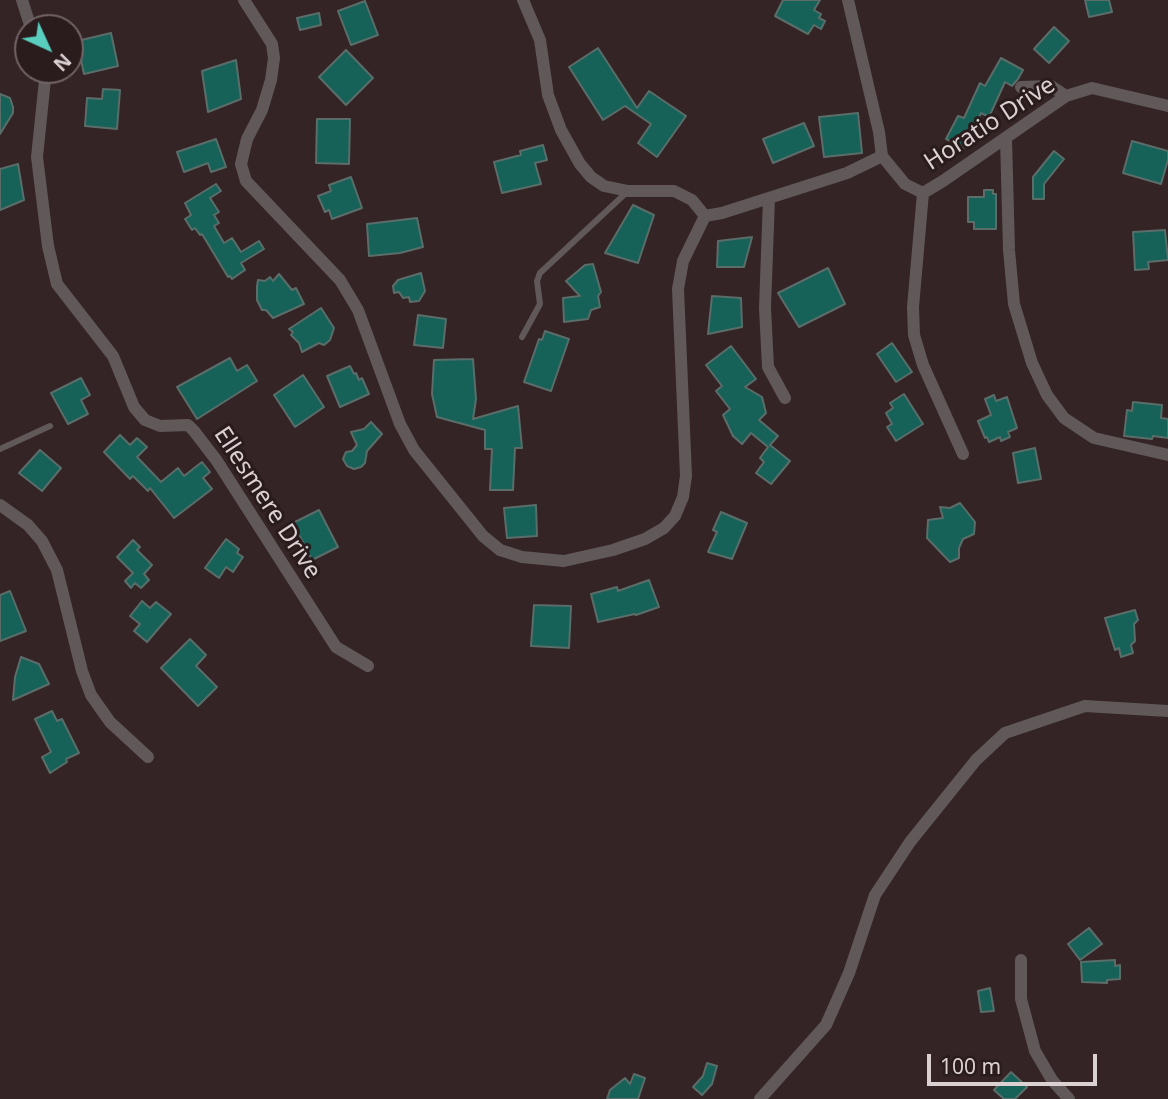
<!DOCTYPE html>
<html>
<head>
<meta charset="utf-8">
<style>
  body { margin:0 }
  #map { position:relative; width:1168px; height:1099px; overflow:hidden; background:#342426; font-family:"Noto Sans",sans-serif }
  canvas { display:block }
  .north { position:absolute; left:14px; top:14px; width:70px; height:70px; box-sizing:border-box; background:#2a1b1d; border:2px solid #716365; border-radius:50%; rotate:135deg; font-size:19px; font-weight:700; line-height:28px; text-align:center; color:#dbd0d2 }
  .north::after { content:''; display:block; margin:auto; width:24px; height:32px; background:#59cebe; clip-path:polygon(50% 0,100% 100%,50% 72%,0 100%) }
  .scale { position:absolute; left:927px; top:1054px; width:170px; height:32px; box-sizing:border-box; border:4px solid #dbd0d2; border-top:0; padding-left:9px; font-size:21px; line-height:24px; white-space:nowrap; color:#dbd0d2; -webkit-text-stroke:5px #2a1b1d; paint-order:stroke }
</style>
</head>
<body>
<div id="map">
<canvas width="1168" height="1099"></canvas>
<div class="north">N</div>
<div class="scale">100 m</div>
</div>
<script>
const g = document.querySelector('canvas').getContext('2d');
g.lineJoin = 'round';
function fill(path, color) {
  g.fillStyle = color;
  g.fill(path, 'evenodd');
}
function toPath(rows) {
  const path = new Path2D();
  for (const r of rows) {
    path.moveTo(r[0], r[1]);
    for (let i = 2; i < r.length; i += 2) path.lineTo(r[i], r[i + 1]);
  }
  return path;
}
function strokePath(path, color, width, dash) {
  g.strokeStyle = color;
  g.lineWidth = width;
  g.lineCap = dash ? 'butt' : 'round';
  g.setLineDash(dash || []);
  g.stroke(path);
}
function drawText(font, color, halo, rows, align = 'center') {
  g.font = font + ' "Noto Sans",sans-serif';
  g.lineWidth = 6;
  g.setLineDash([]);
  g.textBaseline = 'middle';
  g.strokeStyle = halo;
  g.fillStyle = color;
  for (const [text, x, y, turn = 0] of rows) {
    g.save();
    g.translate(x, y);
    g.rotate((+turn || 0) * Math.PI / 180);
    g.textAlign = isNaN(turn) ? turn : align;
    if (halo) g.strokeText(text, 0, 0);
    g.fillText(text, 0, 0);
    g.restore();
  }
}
const building = toPath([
  [783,0,820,0,814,10,821,14,819,18,825,21,821,29,814,25,808,34,775,16,783,0],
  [1085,0,1109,0,1112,12,1089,17,1085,0],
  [365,1,378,35,351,45,338,11,365,1],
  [319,13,321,25,300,30,297,18,319,13],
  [1054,27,1069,41,1049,63,1034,49,1054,27],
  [111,33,118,66,84,74,77,41,111,33],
  [598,48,637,108,649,91,686,116,657,157,638,143,651,124,625,106,603,120,569,67,598,48],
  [346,50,373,78,346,105,319,77,346,50],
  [1001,58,1023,70,1018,79,1012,86,1005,82,989,117,981,113,965,148,946,139,958,116,964,118,980,83,985,86,1001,58],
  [236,60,241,99,208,112,202,71,236,60],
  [103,89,120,90,117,129,85,126,87,98,102,99,103,89],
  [0,94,10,98,13,107,13,113,0,134,0,94],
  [858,113,862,153,824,157,819,117,858,113],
  [317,119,350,119,349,164,316,163,317,119],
  [804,123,814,146,773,163,763,139,804,123],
  [216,139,226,167,211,172,208,163,184,172,177,152,216,139],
  [1132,141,1168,151,1168,160,1161,184,1123,173,1132,141],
  [543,145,547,160,535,163,541,184,502,193,494,162,521,155,520,151,543,145],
  [1054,151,1064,159,1044,184,1044,199,1033,199,1033,177,1054,151],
  [18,164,24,200,0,210,0,169,18,164],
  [351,177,362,208,332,219,329,210,325,212,318,196,331,191,329,185,351,177],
  [216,184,221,191,210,198,219,212,214,215,219,223,214,226,224,243,232,238,241,252,259,241,264,249,241,263,245,270,232,279,230,276,228,277,202,234,200,235,195,228,192,230,185,219,191,215,185,203,216,184],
  [984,190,993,190,993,194,996,194,996,229,974,229,974,222,968,222,968,197,984,197,984,190],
  [633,205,654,215,638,263,605,253,633,205],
  [417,218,423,247,400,253,369,256,367,224,417,218],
  [1165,230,1168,260,1148,262,1149,269,1135,270,1133,232,1165,230],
  [752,237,744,267,717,267,718,241,752,237],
  [593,264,601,292,598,296,600,307,591,310,588,319,564,322,563,298,580,296,566,281,585,265,593,264],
  [828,268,845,304,799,327,778,293,828,268],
  [421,273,425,291,419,301,410,302,409,297,403,298,399,292,394,293,393,286,398,280,421,273],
  [279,274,292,290,296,288,304,304,273,318,266,310,262,310,257,300,257,286,258,280,265,281,270,277,273,281,279,274],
  [712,296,741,298,742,327,708,334,712,296],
  [321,308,334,328,330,340,324,345,319,343,302,352,299,343,291,335,293,332,289,329,321,308],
  [418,315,446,319,443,348,414,345,418,315],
  [545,331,569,339,551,391,524,382,539,339,542,340,545,331],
  [892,343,912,372,896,382,877,354,892,343],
  [731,346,756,379,745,387,762,397,766,413,759,420,778,436,770,445,790,461,771,484,756,473,764,462,760,458,768,447,751,433,742,444,733,436,723,415,730,409,716,391,722,386,706,365,731,346],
  [230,358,237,371,247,365,257,381,197,419,177,387,230,358],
  [473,359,476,399,473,419,518,406,522,448,515,448,513,490,490,490,492,449,485,449,485,430,437,417,432,394,434,360,473,359],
  [350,366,354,374,356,373,359,380,362,378,369,394,340,407,327,376,350,366],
  [303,375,324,407,295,427,274,395,303,375],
  [81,378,90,395,81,400,88,414,68,424,51,393,81,378],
  [904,394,923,424,896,441,887,427,892,424,886,413,893,408,890,403,904,394],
  [994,395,996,401,1007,397,1017,428,1008,432,1010,437,1001,441,1000,437,989,442,987,437,985,438,978,421,991,415,985,399,994,395],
  [1133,402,1162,405,1161,418,1168,419,1168,438,1153,436,1152,439,1124,436,1127,410,1132,411,1133,402],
  [371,422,382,434,367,451,365,463,361,467,354,469,347,466,343,459,346,452,352,451,357,445,351,432,364,429,371,422],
  [120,435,130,445,137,438,147,447,137,457,161,482,178,468,184,476,202,462,210,472,203,478,212,489,174,518,150,488,148,491,133,476,130,479,104,452,120,435],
  [1035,448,1041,479,1018,483,1013,453,1035,448],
  [40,450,61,468,42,491,19,473,40,450],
  [960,503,975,522,974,534,963,539,959,548,959,558,950,562,927,538,928,520,943,518,940,507,950,508,960,503],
  [536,505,537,536,507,538,504,508,536,505],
  [319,510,338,547,312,560,293,523,319,510],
  [721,512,747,523,732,559,708,552,717,532,713,530,721,512],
  [226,539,239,549,237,553,243,557,233,572,226,567,219,578,205,568,226,539],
  [133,540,140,547,137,550,152,565,144,574,149,580,141,588,135,583,131,588,125,581,133,573,117,557,133,540],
  [649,580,659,607,636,615,635,614,598,622,591,594,617,587,618,591,649,580],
  [10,591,26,631,0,641,0,595,10,591],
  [142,601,150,608,156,602,171,614,147,642,134,631,140,624,130,616,142,601],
  [534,605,571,606,569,648,531,646,534,605],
  [1135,610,1138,620,1134,624,1135,641,1131,645,1133,653,1121,657,1119,648,1115,650,1105,618,1135,610],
  [190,639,206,655,196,666,217,687,198,706,161,668,190,639],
  [21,657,39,664,49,684,13,700,15,677,21,657],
  [52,711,57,721,62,719,79,753,66,759,67,762,50,773,42,757,51,752,35,719,52,711],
  [1089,928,1102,944,1080,960,1068,944,1089,928],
  [1115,960,1115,966,1120,965,1120,979,1107,980,1107,983,1082,982,1081,962,1115,960],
  [990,988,994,1011,981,1012,978,991,990,988],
  [707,1063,717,1066,712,1084,702,1095,693,1087,703,1076,707,1063],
  [1011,1072,1027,1087,1015,1099,1004,1099,994,1090,1011,1072],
  [634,1074,645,1078,638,1099,607,1099,610,1090,625,1078,630,1084,634,1074]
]);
const lane = toPath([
  [522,337,540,304,537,281,540,273,627,192],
  [0,449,50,426]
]);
const street = toPath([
  [22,0,31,28],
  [244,0,272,44,274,58,271,80,262,110,247,139,241,164,246,181,340,280,358,310,400,424,414,450,483,536,500,550,522,557,564,561,613,550,645,539,664,528,675,516,683,497,686,476,678,289,683,261,705,216,722,213,847,173,882,156],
  [523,0,540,40,548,95,561,130,580,164,591,177,604,186,628,191,674,191,692,200,705,216],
  [848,0,879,132,882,156,905,184,923,193,943,181,1066,96,1092,88,1168,106],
  [46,70,37,157,48,246,57,284,113,356,134,407,145,420,160,426,188,425,194,431,217,461,336,647,368,666],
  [1021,87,1051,86,1066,96],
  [1006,138,1009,250,1014,304,1032,363,1047,395,1064,418,1094,438,1168,455],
  [923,193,913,307,914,335,923,365,963,454],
  [769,198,765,308,768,367,785,398],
  [0,505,28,525,42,541,57,570,82,671,91,695,110,722,148,757],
  [1021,960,1021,999,1035,1051,1052,1080,1069,1099],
  [760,1099,826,1025,849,973,875,895,910,842,976,760,1005,733,1085,706,1168,711]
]);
const streetNames = [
  ["Horatio Drive",990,124,-33],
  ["Ellesmere Drive",267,503,57]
];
fill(building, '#166158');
strokePath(building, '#5a6d69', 2);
strokePath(lane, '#615959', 6);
strokePath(street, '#615959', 12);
drawText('24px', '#dbd0d2', '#2a1b1d', streetNames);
</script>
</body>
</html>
